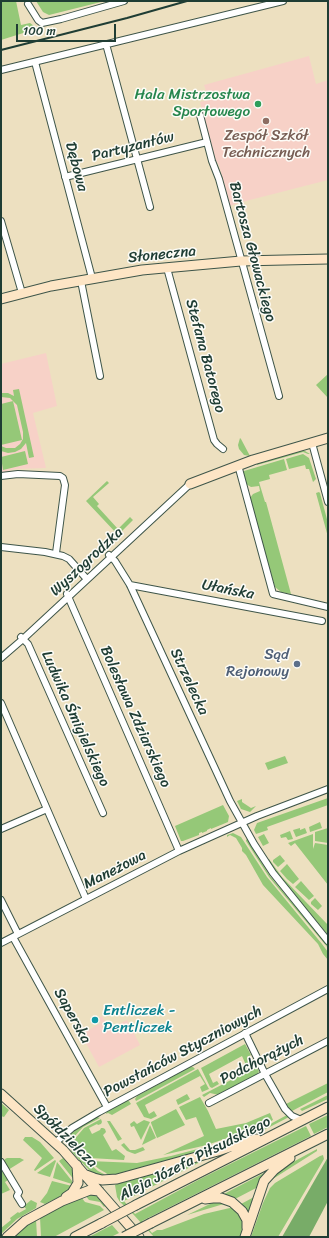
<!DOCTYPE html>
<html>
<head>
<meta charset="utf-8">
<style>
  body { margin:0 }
  #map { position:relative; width:329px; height:1238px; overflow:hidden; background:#ede0c0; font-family:Sriracha,sans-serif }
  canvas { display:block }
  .frame { position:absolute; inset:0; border:2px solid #1f3d34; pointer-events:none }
  .scale { position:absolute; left:16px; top:24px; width:100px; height:18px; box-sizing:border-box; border:2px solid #1f3d34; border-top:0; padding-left:5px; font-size:12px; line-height:14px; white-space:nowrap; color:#1f3d34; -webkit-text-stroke:3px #fdfcf7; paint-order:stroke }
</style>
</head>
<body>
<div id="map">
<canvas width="329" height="1238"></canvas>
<div class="frame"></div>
<div class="scale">100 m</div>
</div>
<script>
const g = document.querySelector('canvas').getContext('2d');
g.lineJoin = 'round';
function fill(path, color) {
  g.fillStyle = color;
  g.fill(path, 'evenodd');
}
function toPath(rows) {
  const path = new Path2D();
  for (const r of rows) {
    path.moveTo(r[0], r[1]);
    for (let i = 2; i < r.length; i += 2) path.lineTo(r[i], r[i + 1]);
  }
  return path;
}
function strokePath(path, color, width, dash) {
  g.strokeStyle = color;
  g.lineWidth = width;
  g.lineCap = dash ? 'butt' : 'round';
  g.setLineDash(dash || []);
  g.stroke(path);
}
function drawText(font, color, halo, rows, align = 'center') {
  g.font = font + ' Sriracha,sans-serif';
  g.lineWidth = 3;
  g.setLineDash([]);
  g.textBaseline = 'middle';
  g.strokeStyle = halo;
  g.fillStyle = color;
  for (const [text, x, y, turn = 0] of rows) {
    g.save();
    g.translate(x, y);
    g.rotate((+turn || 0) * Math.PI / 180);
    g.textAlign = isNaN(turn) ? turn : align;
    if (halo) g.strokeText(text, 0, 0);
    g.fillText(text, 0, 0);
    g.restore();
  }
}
const built = toPath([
  [309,56,316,84,328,80,328,180,242,202,230,206,219,165,214,158,200,102,209,100,204,85],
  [46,353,57,406,33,413,46,468,15,469,1,473,1,364],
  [102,1016,109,1029,127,1020,140,1045,99,1067,81,1034,101,1023,99,1018]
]);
const green = toPath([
  [1,1,16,1,21,25,30,23,34,26,36,29,1,40],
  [36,1,105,1,49,15,43,12],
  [328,374,328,398,316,385],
  [19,389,34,457,29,458,26,443,21,449,15,452,8,453,1,451,1,446,6,448,15,448,20,444,23,439,23,432,17,405,10,398,1,397,1,393,8,393,14,396,13,390],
  [13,401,22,440,1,445,1,404],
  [240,438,241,439,250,456,244,455,239,449,238,445],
  [25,451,28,464,3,470,1,457],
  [299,451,305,451,310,454,308,454,303,452,257,465,257,463],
  [303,454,309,458,316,479,313,482,309,469,306,469,305,465,289,469,286,459],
  [284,459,287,470,269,475,270,479,259,482,265,502,266,502,291,594,281,592,275,587,274,584,250,498,253,494,260,491,259,486,251,487,246,484,243,474,244,471],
  [107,481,109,483,93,497,99,504,97,506,118,529,130,517,133,520,118,535,86,501],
  [319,492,320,493,328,523,328,537,316,493],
  [285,756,288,763,268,770,265,763],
  [328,798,328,805,267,827,268,830,256,834,254,830,257,823],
  [242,799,242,802,251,808,256,806,250,812,241,809,237,801],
  [223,805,229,816,228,822,211,829,211,828,207,830,207,831,202,833,202,832,199,833,199,835,183,841,181,841,175,826],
  [320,822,322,828,310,832,309,827],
  [300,828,300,830,305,828,307,833,296,837,293,830],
  [328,828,328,843,315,841,315,832],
  [290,831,293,839,288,840,286,837,281,838,280,835],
  [233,833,241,837,267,877,322,944,328,952,328,960,323,954,318,944,263,885,246,855,242,851,242,848,236,838,230,835,227,837,227,835],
  [264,834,269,843,263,846,258,837],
  [313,834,313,849,315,843,328,845,328,885,295,843,291,846,288,843],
  [247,839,270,876,326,943,328,946,328,948,269,877,246,841,246,840],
  [280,855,285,861,278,867,273,862,273,860],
  [269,859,282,877,328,925,328,935,276,872,269,862],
  [287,864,299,879,293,884,287,879,280,871],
  [301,881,314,896,309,900,295,887],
  [315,898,322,906,318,910,311,904,311,902],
  [245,1044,251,1055,247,1057,250,1061,253,1059,255,1065,242,1072,239,1069,246,1065,242,1056,209,1074,213,1083,217,1081,219,1084,212,1088,210,1087,201,1068],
  [190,1067,193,1067,195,1069,136,1101,135,1099,137,1096],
  [256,1067,259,1071,257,1075,219,1095,210,1093,204,1097,202,1095],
  [198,1069,209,1089,202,1092,200,1087,205,1084,200,1076,145,1105,149,1114,154,1111,157,1116,151,1119,144,1117,136,1103],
  [328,1083,328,1092,292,1111,288,1108,286,1104],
  [187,1094,190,1099,178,1105,176,1100],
  [328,1095,328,1099,302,1111,300,1109],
  [200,1097,208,1111,216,1129,246,1123,270,1113,273,1120,259,1127,207,1145,163,1155,204,1136,196,1117,186,1120,179,1107],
  [126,1101,129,1101,131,1104,112,1115,108,1113,106,1114,107,1111],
  [1,1103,9,1110,4,1117,1,1116],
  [176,1109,185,1125,157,1138,151,1123,151,1122],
  [287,1115,289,1117,262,1131,242,1139,214,1148,213,1145,240,1137,261,1129],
  [328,1115,328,1127,314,1134,309,1124],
  [97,1117,100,1118,83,1127,72,1139,69,1134],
  [101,1119,102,1122,101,1124,98,1125,97,1124,89,1128,92,1134,100,1130,101,1128,103,1128,105,1129,106,1132,103,1135,112,1151,116,1149,125,1156,124,1160,90,1158,81,1151,73,1141,84,1128],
  [144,1120,150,1122,141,1140,134,1126,131,1127,130,1124,134,1121,137,1124],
  [107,1121,110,1121,122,1139,118,1141],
  [150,1125,156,1138,142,1145],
  [306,1126,311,1136,142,1221,152,1233,157,1230,162,1230,204,1214,234,1207,241,1215,242,1220,243,1226,240,1237,154,1237,133,1214,120,1202,117,1197,115,1185,117,1184,208,1158,124,1201,135,1214,200,1179],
  [25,1137,32,1137,40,1142,54,1158,35,1171,34,1170,42,1158,23,1140],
  [124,1143,130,1150,135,1150,143,1147,145,1150,135,1154,132,1153,127,1151,121,1145],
  [209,1146,210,1149,110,1177,106,1173,99,1169,89,1161,137,1163,171,1156],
  [73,1149,98,1171,104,1174,107,1178,95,1175,90,1171,71,1151],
  [317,1149,317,1151,268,1182,282,1168],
  [323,1155,324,1159,278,1237,251,1237,263,1203,270,1188,275,1183,320,1156],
  [7,1158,20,1158,24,1160,8,1170,4,1161,5,1159],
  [63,1158,73,1170,75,1181,59,1161],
  [55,1160,56,1161,50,1177,37,1173],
  [57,1162,72,1181,72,1184,53,1178],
  [1,1169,8,1180,5,1182,10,1190,1,1194],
  [264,1173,266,1173,258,1187,235,1199,224,1194],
  [52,1181,72,1186,71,1189,61,1196,45,1204,40,1202,47,1193],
  [94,1193,105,1206,104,1207,100,1202,89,1200,85,1195],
  [81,1197,85,1202,100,1206,104,1210,54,1237,41,1237,40,1217],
  [254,1197,250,1211,248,1212,241,1204],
  [31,1200,37,1203,36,1208,17,1219,1,1234,1,1228,11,1220,10,1218,18,1212,19,1213,26,1209,24,1206],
  [215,1202,227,1203,187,1215,212,1203],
  [36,1219,37,1237,12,1237,26,1224],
  [112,1225,119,1233,111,1237,89,1237]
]);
const forest = toPath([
  [328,1157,328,1201,309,1237,282,1237]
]);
const street = toPath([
  [28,4,38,20,42,23,61,19,124,1],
  [106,44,150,207],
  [35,62,92,278],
  [1,70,283,1],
  [200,115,212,161,219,179,279,396],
  [65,177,207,142],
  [1,221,22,293],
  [167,268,214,440,217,444,223,449],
  [81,281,100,376],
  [312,443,328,502],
  [238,465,273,594,328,607],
  [1,476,18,474,60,476,63,478,65,485,56,553],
  [1,547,45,552,63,556,69,559,85,577],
  [109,555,115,561,130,585,230,801,254,844,273,873,328,941],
  [130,585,322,621],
  [67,594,179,851],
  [21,637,28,644,103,813],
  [1,658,23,639,190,484],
  [1,703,86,899],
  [1,829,47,809],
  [1,900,18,934],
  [13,937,107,1107],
  [1,943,179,851,257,816,328,789],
  [245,1033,265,1074,285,1109,292,1116,301,1120],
  [209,1103,328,1041],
  [55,1143,72,1128,99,1112,328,989],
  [1,1162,19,1192,17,1196,22,1204]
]);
const secondary = toPath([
  [1,299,51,286,142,270,241,261,328,259],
  [190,484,253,460,328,438],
  [1,1094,63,1150,139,1237],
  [86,1175,94,1178,102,1180,117,1179,218,1151,244,1142,257,1139],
  [66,1197,72,1193,78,1183,77,1165],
  [205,1199,213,1198,221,1198,232,1202,242,1211,247,1220,247,1228],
  [136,1205,328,1107],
  [151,1223,328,1134],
  [7,1237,25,1221,62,1201,90,1190,99,1191],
  [75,1237,102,1223],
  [245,1237,264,1181,274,1170,290,1158]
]);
const rail = toPath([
  [1,50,127,18,187,1]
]);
const secondaryBridge = toPath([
  [102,1223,136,1205],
  [124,1237,151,1223]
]);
const markers = [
  [258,104,4,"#2e9e5b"],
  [266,121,4,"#8d6e63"],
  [297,664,4,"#5c6f8a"],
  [95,1020,4,"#0f9aa8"]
];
const leisureNames = [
  ["Hala Mistrzostwa",250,95],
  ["Sportowego",250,112]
];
const educationNames = [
  ["Zespół Szkół",266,136],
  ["Technicznych",266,153]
];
const streetNames = [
  ["Partyzantów",133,147,-14],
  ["Dębowa",76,167,75],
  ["Bartosza Głowackiego",252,252,75],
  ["Słoneczna",162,255,-6],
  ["Stefana Batorego",205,356,75],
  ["Wyszogrodzka",87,562,-43],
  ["Ułańska",228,590,11],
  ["Strzelecka",189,682,65],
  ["Bolesława Zdziarskiego",135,717,66],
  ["Ludwika Śmigielskiego",75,719,66],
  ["Maneżowa",115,870,-27],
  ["Saperska",72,1016,61],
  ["Powstańców Styczniowych",183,1052,-28],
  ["Podchorążych",262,1060,-27],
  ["Spółdzielcza",65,1136,45],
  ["Aleja Józefa Piłsudskiego",195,1159,-27]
];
const serviceNames = [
  ["Sąd",289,655],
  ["Rejonowy",289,672]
];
const cultureNames = [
  ["Entliczek -",103,1011],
  ["Pentliczek",103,1028]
];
fill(built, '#f7d1c7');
fill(green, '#95c878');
fill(forest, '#78ac68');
strokePath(street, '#3e5549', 8);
strokePath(secondary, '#3e5549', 11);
strokePath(street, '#fff', 6);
strokePath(secondary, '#fde5c5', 9);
strokePath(rail, '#1f3d34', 2);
strokePath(secondaryBridge, '#3e5549', 11, []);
strokePath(secondaryBridge, '#fde5c5', 9);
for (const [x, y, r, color] of markers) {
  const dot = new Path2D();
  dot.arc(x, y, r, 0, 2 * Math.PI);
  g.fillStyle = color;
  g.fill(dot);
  strokePath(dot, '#fdfcf7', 1.5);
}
drawText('15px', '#27864d', '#fdfcf7', leisureNames, 'right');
drawText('15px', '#785e54', '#fdfcf7', educationNames);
drawText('15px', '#1f3d34', '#fdfcf7', streetNames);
drawText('15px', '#4e5e75', '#fdfcf7', serviceNames, 'right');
drawText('15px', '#0d838f', '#fdfcf7', cultureNames, 'left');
</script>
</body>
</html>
